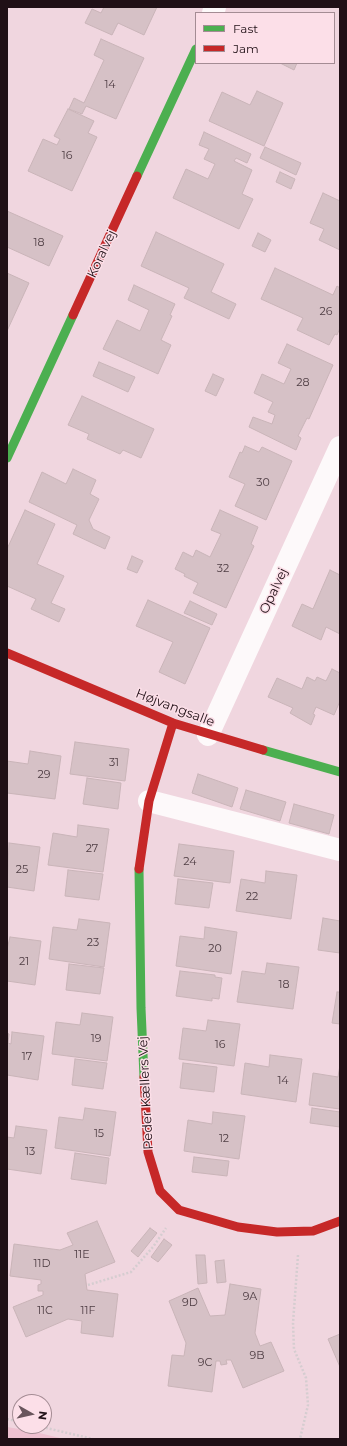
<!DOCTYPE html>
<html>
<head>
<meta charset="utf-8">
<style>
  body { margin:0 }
  #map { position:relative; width:347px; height:1446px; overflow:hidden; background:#f0d6df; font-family:Montserrat,sans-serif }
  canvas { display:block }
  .frame { position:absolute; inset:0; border:8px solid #201016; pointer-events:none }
  .legend { position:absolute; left:195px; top:12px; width:140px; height:52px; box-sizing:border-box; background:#fcdfe8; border:1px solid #a48c94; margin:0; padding:5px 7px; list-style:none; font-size:12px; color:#201016 }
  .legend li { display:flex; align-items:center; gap:8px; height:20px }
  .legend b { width:20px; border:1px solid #a48c94 }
  .north { position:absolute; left:12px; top:1394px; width:40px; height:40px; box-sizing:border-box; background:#fcdfe8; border:1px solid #a48c94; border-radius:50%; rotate:98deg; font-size:11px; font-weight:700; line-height:16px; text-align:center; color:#201016 }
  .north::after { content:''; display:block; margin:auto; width:14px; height:18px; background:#69555c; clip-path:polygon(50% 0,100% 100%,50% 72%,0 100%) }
</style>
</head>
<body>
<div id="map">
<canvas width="347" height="1446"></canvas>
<div class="frame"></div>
<ul class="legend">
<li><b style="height:5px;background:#4caf50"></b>Fast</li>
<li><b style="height:5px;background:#c62828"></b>Jam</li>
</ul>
<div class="north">N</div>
</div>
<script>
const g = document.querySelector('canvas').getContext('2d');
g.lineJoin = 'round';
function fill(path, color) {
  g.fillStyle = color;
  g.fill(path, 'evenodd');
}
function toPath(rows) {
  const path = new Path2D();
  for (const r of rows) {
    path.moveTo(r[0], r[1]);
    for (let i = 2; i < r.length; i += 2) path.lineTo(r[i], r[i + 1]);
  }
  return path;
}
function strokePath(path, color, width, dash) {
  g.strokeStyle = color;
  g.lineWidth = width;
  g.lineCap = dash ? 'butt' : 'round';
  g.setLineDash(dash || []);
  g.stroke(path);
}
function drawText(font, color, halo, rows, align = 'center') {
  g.font = font + ' Montserrat,sans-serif';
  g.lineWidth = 3;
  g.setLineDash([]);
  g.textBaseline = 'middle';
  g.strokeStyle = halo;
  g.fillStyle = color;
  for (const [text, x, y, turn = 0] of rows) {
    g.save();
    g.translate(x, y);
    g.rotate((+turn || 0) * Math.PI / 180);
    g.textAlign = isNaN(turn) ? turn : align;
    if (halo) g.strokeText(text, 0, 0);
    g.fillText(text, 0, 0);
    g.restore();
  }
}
const green = toPath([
  [7,1427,31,1431,64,1439,7,1439]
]);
const building = toPath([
  [104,7,157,7,144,35,118,23,112,35,85,23,92,9,101,13,104,7],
  [101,39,144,58,116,119,86,106,82,114,69,109,74,98,84,103,104,60,94,55,101,39],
  [280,63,297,63,294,70,280,63],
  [257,91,283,103,264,146,209,121,222,92,250,105,257,91],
  [68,109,94,121,88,133,97,137,72,191,28,171,43,139,57,145,60,139,54,136,68,109],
  [204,132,251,154,247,163,236,158,234,161,252,170,242,194,253,199,239,229,173,198,186,169,208,179,215,164,204,159,209,149,199,145,204,132],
  [265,147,301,163,296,175,260,158,265,147],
  [280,172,295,179,291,189,276,182,280,172],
  [323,193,340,201,340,250,319,240,324,229,310,223,323,193],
  [7,211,63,236,49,266,7,247,7,211],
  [156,232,224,264,211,292,236,304,229,319,184,298,189,288,141,266,156,232],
  [258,233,271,240,265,252,252,246,258,233],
  [275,268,333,295,337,286,340,288,340,328,337,335,335,334,329,345,297,330,303,318,261,299,275,268],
  [7,273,29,283,7,331,7,273],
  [134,285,175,304,170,315,172,316,161,340,171,345,158,374,103,349,117,320,140,331,149,310,128,300,134,285],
  [287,344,333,365,309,419,307,418,298,436,301,438,296,450,249,427,253,417,272,424,275,415,268,412,273,402,254,393,262,374,284,384,291,369,278,363,287,344],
  [99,362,135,377,128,392,93,376,99,362],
  [213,374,224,379,216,396,205,391,213,374],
  [82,396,154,429,141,458,123,450,120,454,87,439,89,434,68,425,82,396],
  [245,446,259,452,262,447,292,461,266,520,235,506,245,484,229,477,240,452,242,453,245,446],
  [73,469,96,480,90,494,99,499,89,520,93,529,110,537,105,549,73,534,77,525,29,502,42,472,66,484,73,469],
  [25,510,55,524,37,564,64,576,51,603,65,609,59,622,31,609,36,599,7,586,7,549,25,510],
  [220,510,258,527,251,544,254,546,226,608,193,593,198,583,184,576,185,574,175,569,183,552,193,557,196,550,210,557,221,534,211,530,220,510],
  [132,556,143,561,137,573,127,569,132,556],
  [330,570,340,575,340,634,326,627,321,640,292,626,302,604,313,609,330,570],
  [148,600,210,628,185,684,159,672,173,642,136,626,148,600],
  [190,601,217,614,212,625,184,613,190,601],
  [332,669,340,673,340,701,334,715,316,707,313,714,315,715,311,725,290,713,293,708,268,697,277,678,302,689,307,677,315,681,317,677,326,681,332,669],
  [75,742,129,749,125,781,70,774,75,742],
  [30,751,61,756,55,799,7,793,7,761,28,764,30,751],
  [198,774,238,788,232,807,192,793,198,774],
  [87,778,121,783,118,809,83,804,87,778],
  [246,790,286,802,280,821,240,809,246,790],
  [294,804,334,815,329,834,289,823,294,804],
  [78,825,109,829,103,872,48,865,53,833,77,837,78,825],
  [9,843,40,847,34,891,7,887,9,843],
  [179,844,234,851,230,883,174,876,179,844],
  [68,870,103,874,99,900,65,896,68,870],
  [266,871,297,875,291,919,236,911,241,879,265,883,266,871],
  [178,879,213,883,209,908,175,904,178,879],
  [323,918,340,921,340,953,318,950,323,918],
  [79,919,110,923,104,967,49,959,53,927,77,930,79,919],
  [205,927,237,932,231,974,176,966,180,936,204,939,205,927],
  [10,937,41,941,35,985,7,981,7,949,10,937],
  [267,963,299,967,293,1009,237,1002,242,971,265,974,267,963],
  [69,964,104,968,100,994,66,990,69,964],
  [180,971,215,975,215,977,222,978,219,999,212,998,212,1001,176,996,180,971],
  [337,992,340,992,340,1024,332,1023,337,992],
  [82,1013,113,1017,107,1061,52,1054,56,1022,80,1025,82,1013],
  [208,1020,240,1024,234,1066,179,1059,183,1028,206,1031,208,1020],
  [12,1032,44,1036,38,1080,7,1075,7,1033,9,1034,8,1043,11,1044,12,1032],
  [270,1055,302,1059,296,1102,241,1094,245,1063,269,1067,270,1055],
  [75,1059,107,1063,103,1089,72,1085,75,1059],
  [183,1063,217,1067,214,1092,180,1088,183,1063],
  [340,1065,340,1109,309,1105,313,1073,338,1077,340,1065],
  [85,1108,116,1112,110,1156,55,1148,59,1117,83,1120,85,1108],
  [312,1108,340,1112,340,1127,310,1123,312,1108],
  [213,1112,245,1116,239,1159,184,1151,188,1120,212,1124,213,1112],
  [16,1126,47,1130,41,1174,7,1169,7,1137,14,1138,16,1126],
  [75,1153,109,1158,106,1184,71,1179,75,1153],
  [194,1157,229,1161,227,1176,192,1172,194,1157],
  [97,1221,115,1262,85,1274,87,1290,118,1294,113,1337,81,1333,82,1321,68,1319,26,1337,13,1307,43,1295,43,1291,38,1291,38,1285,41,1284,41,1280,10,1276,14,1244,60,1250,73,1245,67,1233,97,1221],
  [150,1228,157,1233,138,1257,131,1251,150,1228],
  [164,1239,172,1245,158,1262,151,1257,164,1239],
  [196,1255,205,1255,207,1283,198,1284,196,1255],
  [224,1260,226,1282,217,1283,215,1261,224,1260],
  [230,1284,261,1289,255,1333,260,1346,271,1342,284,1371,243,1388,231,1360,226,1360,227,1364,221,1365,220,1361,216,1361,212,1392,168,1386,172,1355,184,1356,186,1343,169,1301,198,1288,210,1316,225,1315,230,1284],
  [340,1334,340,1367,328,1339,340,1334]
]);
const path = toPath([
  [298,1255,293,1323,294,1349,306,1378,308,1405,300,1439],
  [88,1285,131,1272,153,1247,166,1228],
  [7,1419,20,1422],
  [38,1426,93,1439]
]);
const street = toPath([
  [213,13,215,7],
  [208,735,340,447],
  [149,801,340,850]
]);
const fast = toPath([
  [137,176,196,49],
  [7,458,73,315],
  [263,750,340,772],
  [139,869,141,1008,144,1077]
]);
const jam = toPath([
  [73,315,137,176],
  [7,653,173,723,263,750],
  [139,869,149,801,173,723],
  [144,1077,148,1152,160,1191,179,1210,238,1227,277,1232,313,1231,340,1221]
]);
const numberNames = [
  ["14",110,85],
  ["16",67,156],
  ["18",39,243],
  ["26",326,312],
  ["28",303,383],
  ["30",263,483],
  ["32",223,569],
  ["31",114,763],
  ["29",44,775],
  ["27",92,849],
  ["24",190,862],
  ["25",22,870],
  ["22",252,897],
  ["23",93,943],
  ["20",215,949],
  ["21",24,962],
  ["18",284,985],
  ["19",96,1039],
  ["16",220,1045],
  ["17",27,1057],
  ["14",283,1081],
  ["15",99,1134],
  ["12",224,1139],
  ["13",30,1152],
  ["11E",82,1255],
  ["11D",42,1264],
  ["9A",250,1297],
  ["9D",190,1303],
  ["11C",45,1311],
  ["11F",88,1311],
  ["9B",257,1356],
  ["9C",205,1363]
];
const streetNames = [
  ["Koralvej",102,254,-65],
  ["Opalvej",274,591,-65],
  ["Højvangsalle",175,708,21],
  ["Peder Kællers Vej",146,1093,-93]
];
fill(green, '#efc1d1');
fill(building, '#d6c1c6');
strokePath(building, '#c9b4b8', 1);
strokePath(path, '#d5cdd0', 2.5, [2, 2]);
strokePath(street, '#fdf9fa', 22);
strokePath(fast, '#4caf50', 9);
strokePath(jam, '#c62828', 9);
drawText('11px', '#4e3d43', null, numberNames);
drawText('13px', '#201016', '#fcdfe8', streetNames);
</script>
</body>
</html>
